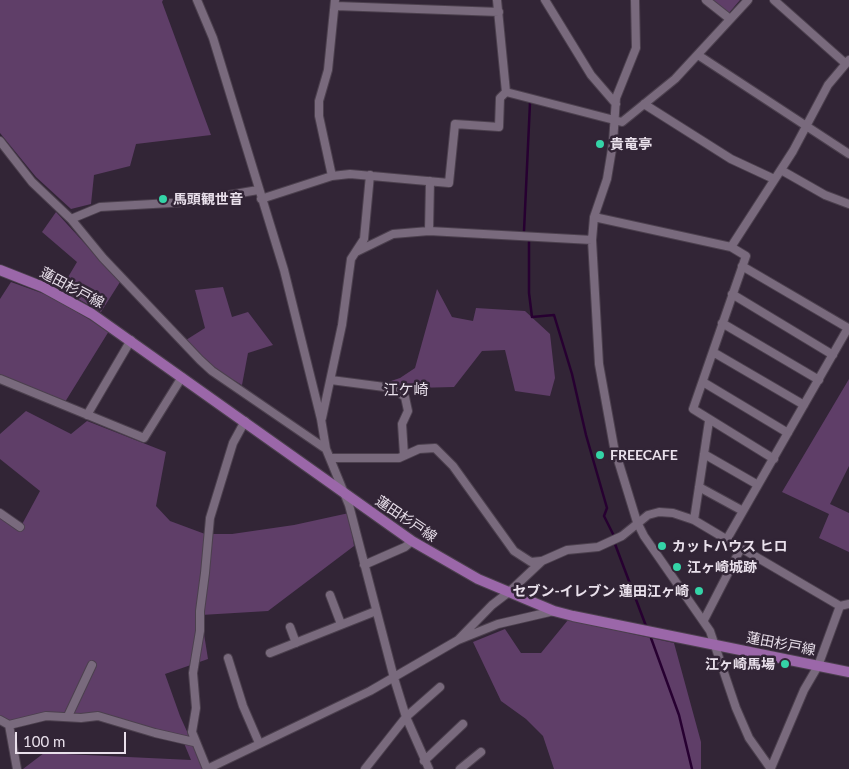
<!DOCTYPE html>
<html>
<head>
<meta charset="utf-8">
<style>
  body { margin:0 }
  #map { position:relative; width:849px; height:769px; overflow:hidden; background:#322536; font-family:Lato,sans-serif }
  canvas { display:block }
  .scale { position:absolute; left:15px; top:732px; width:111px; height:22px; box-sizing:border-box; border:2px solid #e9e0eb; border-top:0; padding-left:6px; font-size:15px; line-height:18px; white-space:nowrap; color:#e9e0eb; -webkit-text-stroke:4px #322536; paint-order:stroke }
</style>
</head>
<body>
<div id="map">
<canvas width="849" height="769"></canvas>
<div class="scale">100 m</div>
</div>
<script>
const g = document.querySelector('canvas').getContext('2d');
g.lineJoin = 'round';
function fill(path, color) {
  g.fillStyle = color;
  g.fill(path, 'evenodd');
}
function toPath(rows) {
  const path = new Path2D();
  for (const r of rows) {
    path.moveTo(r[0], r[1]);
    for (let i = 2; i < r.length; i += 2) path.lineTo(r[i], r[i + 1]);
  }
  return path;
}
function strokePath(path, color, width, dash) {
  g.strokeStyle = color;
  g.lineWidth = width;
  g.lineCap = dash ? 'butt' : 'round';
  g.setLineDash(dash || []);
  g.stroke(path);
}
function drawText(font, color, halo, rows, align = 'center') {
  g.font = font + ' Lato,"Noto Sans JP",sans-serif';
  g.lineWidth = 5;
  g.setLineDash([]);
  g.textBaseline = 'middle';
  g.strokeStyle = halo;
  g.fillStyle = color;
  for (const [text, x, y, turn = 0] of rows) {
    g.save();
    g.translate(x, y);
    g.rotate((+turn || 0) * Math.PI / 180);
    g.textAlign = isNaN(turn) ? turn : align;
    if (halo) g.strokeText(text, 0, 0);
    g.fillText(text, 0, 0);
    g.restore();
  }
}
const green = toPath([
  [0,0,163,0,162,2,211,135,136,144,130,166,94,175,91,204,71,209,36,177,0,133],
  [710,0,740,0,728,14],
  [56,212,120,282,101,312,61,289,77,262,42,232],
  [11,282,50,296,109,331,65,402,0,376,0,299],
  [223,287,232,317,248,312,273,345,248,353,242,385,213,368,186,340,205,328,195,290],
  [437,289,452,317,473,321,476,308,525,311,550,334,555,378,550,396,515,391,505,350,482,351,454,387,415,388,385,383,400,378,415,368],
  [849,379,849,466,830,504,849,513,849,552,819,538,829,514,782,492],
  [26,411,71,434,87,421,166,452,156,506,170,521,205,534,232,534,294,525,349,513,354,546,268,611,201,615,208,659,165,674,180,716,204,769,23,769,44,753,191,760,181,736,65,713,7,724,0,720,0,517,19,530,40,491,0,459,0,434],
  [568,620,674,643,701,742,701,769,554,769,543,736,526,719,501,701,473,642,505,629,521,653,541,653]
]);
const stream = toPath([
  [524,231,530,103],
  [529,241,529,293,532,317,554,315,572,374,586,435,607,508,604,516,615,538],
  [615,544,646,626],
  [651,638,679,715,692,769]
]);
const minor = toPath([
  [197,0,213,38,284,270,321,419,326,449,349,505,394,678,406,717,429,769],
  [497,0,506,92],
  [545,0,591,75,616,104],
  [635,0,636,48,616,98,613,143,607,179,594,217,592,240,599,364,614,447,637,522,644,536,710,631,736,708,749,738,771,769],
  [706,0,730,19],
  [774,0,845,63],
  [336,6,499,12],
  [698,55,849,154],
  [506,92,622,122,675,79,748,0],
  [644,104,731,159,774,179],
  [0,141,32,182,71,219,103,258,200,360,212,371,326,449],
  [781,170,825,195,849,204],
  [332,176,319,116,319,101,328,70,335,0],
  [261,199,332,176,350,174,449,183,455,124,499,127,500,98,506,92],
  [594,217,731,247,746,256,693,409,774,459],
  [71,219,100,207,188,202,258,190],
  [429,231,430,181],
  [731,247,793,151,828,85,849,60],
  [356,252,393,234,429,231,592,240],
  [732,294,833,355],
  [722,323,819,380],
  [713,352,804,405],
  [0,379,144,438,182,377],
  [331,380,392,388,405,397,408,411,402,424,404,455],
  [703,382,788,433],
  [87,415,131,340],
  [322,418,342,325,351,259,364,239,370,175],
  [704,454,758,485],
  [331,458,399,458,419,449,435,448,453,466,514,551,531,562,541,561],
  [699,487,743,511],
  [0,513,20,527],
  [694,520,709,421],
  [727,539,848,328,742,266],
  [741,548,840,606,849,604],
  [364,565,405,547,412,541],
  [330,595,341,624],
  [290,627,296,643],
  [458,640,492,605,509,592,542,561,567,550,598,547,622,536,648,515,659,512,673,513,694,520,741,548,704,620],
  [270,653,376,611],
  [228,658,243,706,259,743],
  [68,716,92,665],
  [0,720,9,725,17,769],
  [9,725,46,716,81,718,98,716,155,733,194,742],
  [424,761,463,724],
  [771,768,804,690,818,666,840,606],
  [207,769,370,691,458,640,498,624,554,611],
  [207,769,192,732,196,708,193,673,200,631,200,611,205,573,210,518,233,443,245,421],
  [365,769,406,717,440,687],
  [460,769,481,752]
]);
const major = toPath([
  [0,270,43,287,92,314,412,541,478,579,554,611,573,616,849,672]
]);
const markers = [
  [600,144,5,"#34d4a7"],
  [163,199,5,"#34d4a7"],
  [600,455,5,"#34d4a7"],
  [662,546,5,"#34d4a7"],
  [677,567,5,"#34d4a7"],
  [699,591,5,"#34d4a7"],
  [785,664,5,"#34d4a7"]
];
const poiNames = [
  ["貴竜亭",610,144],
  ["馬頭観世音",173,199],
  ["FREECAFE",610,455],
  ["カットハウス ヒロ",672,546],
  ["江ヶ崎城跡",687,567],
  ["セブン-イレブン 蓮田江ヶ崎",689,591,"right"],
  ["江ヶ崎馬場",775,664,"right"]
];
const streetNames = [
  ["蓮田杉戸線",72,288,28],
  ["蓮田杉戸線",406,519,34],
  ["蓮田杉戸線",781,644,11]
];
const neighbourhoodNames = [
  ["江ケ崎",406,390]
];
fill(green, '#5f3e68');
strokePath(stream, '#270031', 2.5);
strokePath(minor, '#4c404e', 10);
strokePath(major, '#4c404e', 12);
strokePath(minor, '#796a7d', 8);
strokePath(major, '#9b67a9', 10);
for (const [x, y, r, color] of markers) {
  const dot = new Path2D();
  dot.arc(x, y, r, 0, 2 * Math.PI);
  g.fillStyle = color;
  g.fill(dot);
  strokePath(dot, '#322536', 2);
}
drawText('bold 14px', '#e9e0eb', '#322536', poiNames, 'left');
drawText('14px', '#e9e0eb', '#322536', streetNames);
drawText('15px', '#e9e0eb', '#322536', neighbourhoodNames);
</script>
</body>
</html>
